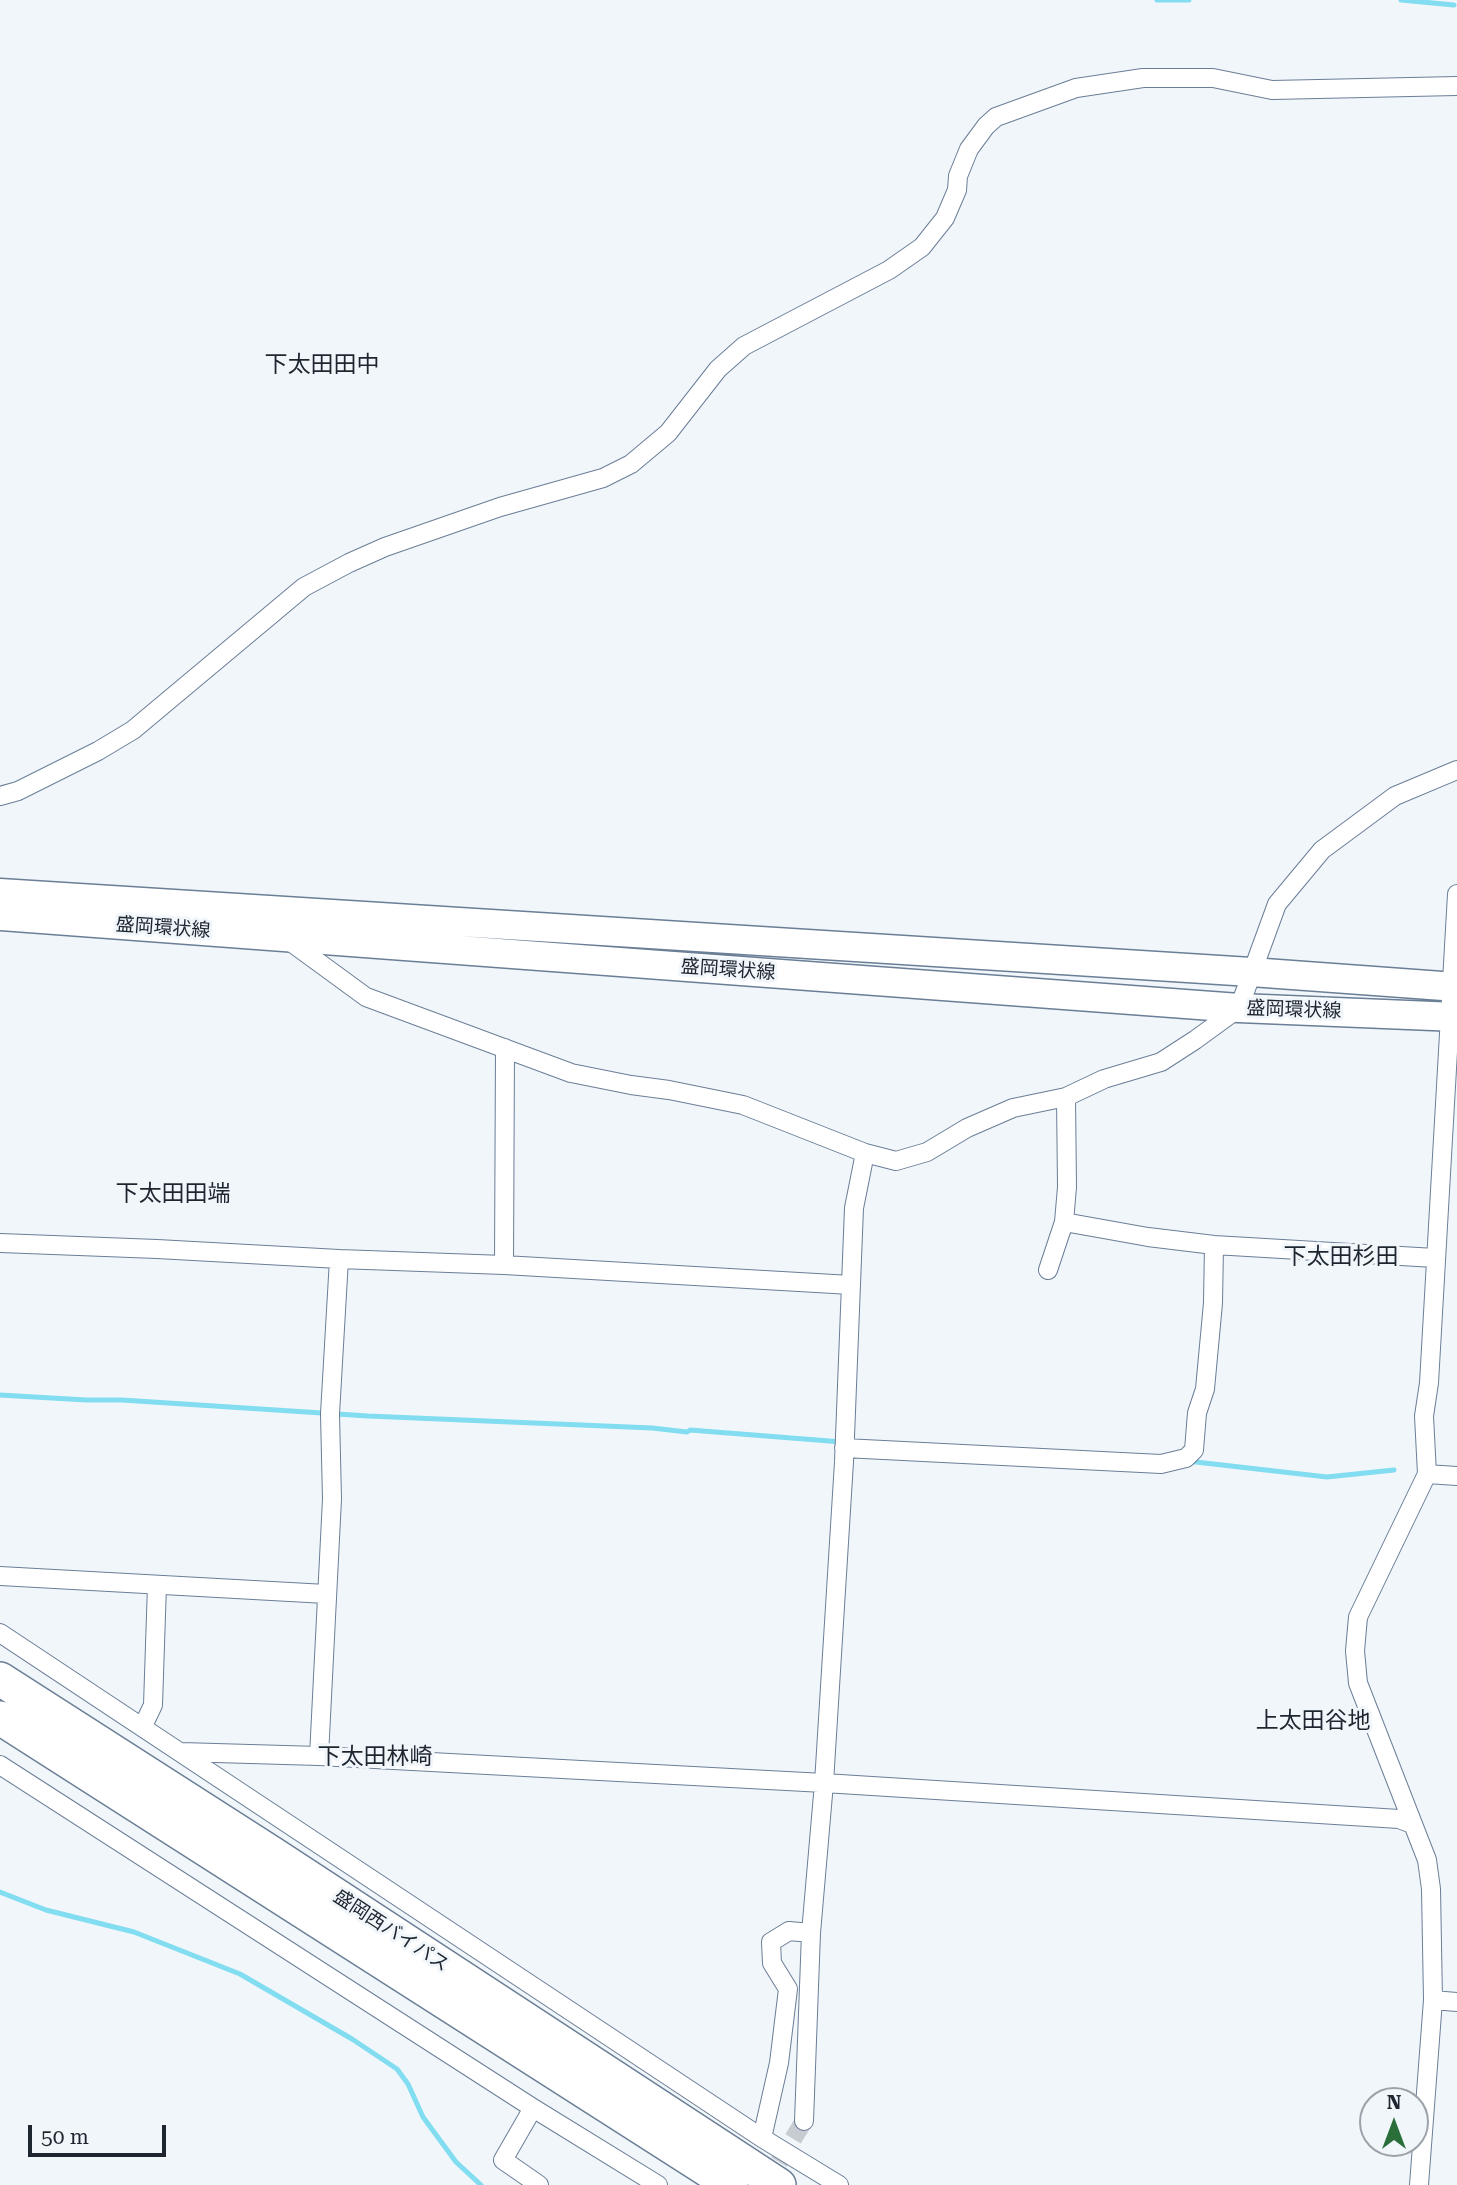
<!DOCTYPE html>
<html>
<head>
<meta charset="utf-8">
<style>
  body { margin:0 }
  #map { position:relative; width:1457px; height:2185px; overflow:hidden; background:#f1f6fb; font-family:"Roboto Serif",serif }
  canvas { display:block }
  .north { position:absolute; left:1359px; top:2087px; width:70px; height:70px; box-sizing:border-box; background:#f1f6fb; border:2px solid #9ca2a9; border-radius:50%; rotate:0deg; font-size:19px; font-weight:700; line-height:28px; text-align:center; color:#1d252f }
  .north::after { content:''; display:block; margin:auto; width:24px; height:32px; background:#2a6f3a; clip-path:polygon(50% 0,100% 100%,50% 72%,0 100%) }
  .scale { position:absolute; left:28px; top:2125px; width:138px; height:32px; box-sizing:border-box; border:4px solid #1d252f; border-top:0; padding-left:9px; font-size:21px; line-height:24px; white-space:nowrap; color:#1d252f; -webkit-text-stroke:5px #f1f6fb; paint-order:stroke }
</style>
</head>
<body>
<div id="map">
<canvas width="1457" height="2185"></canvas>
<div class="north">N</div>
<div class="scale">50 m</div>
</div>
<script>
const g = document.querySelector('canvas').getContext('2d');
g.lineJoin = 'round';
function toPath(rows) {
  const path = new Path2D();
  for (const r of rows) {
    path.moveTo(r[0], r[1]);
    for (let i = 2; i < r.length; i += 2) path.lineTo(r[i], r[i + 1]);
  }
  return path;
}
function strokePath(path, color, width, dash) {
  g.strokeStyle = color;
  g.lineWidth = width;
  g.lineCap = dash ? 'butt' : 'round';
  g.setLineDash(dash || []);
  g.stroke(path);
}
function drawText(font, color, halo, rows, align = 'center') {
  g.font = font + ' "Roboto Serif","Noto Sans JP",serif';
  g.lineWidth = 6;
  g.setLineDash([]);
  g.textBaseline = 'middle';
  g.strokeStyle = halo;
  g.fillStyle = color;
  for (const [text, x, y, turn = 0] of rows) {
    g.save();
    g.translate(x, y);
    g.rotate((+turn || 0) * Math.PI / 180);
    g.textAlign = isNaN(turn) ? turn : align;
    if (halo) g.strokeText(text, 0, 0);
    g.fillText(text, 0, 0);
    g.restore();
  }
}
const stream = toPath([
  [1157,0,1189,0],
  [1401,0,1454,5],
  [0,1395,86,1400,122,1400,368,1416,652,1428,687,1432,690,1430,842,1442],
  [1187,1461,1327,1477,1394,1470],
  [0,1892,46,1910,134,1932,240,1974,352,2039,397,2069,408,2084,423,2117,456,2162,481,2185]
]);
const streetTunnel = toPath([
  [765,2185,804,2121]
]);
const street = toPath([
  [0,796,18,791,98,751,133,730,304,587,349,563,385,547,500,507,603,478,631,464,668,433,718,369,744,346,889,270,922,247,945,218,957,190,958,176,969,149,986,126,996,117,1076,88,1143,78,1213,78,1272,90,1457,86],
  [288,940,366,997,571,1073,631,1085,669,1090,743,1105,865,1153,896,1161,927,1152,967,1128,1013,1108,1066,1097,1104,1079,1161,1062,1195,1040,1239,1008,1277,904,1322,850,1395,796,1457,770],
  [1064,1222,1148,1237,1214,1245,1435,1258],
  [0,1243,157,1249,339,1259,504,1265,851,1285],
  [504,1265,505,1048],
  [1048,1270,1064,1222,1067,1187,1066,1097],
  [844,1448,1161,1464,1186,1458,1194,1450,1197,1413,1205,1389,1213,1303,1214,1245],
  [1427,1474,1457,1476],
  [0,1576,326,1594],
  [0,1633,762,2138,839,2185],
  [143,1726,153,1705,157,1585],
  [181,1752,319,1756,824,1783,1399,1819,1412,1824],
  [319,1756,332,1499,330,1414,339,1259],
  [0,1765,533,2108,658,2185],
  [1433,2000,1457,2002],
  [533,2108,503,2160,539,2185],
  [804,2121,811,1933,824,1783,844,1462,854,1208,865,1153],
  [762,2138,779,2063,788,1989,772,1963,771,1942,789,1931,811,1933],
  [1419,2185,1433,2000,1431,1889,1427,1860,1358,1683,1355,1651,1358,1617,1427,1474,1424,1416,1429,1383,1457,894]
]);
const primary = toPath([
  [0,893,1251,972,1457,987],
  [0,916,1239,1008,1457,1017]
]);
const highway = toPath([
  [0,1679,273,1854,779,2185],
  [0,1718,731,2185]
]);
const streetNames = [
  ["盛岡環状線",163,928,4],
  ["盛岡環状線",728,970,4],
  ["盛岡環状線",1294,1010,2],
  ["盛岡西バイパス",391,1931,33]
];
const quarterNames = [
  ["下太田田中",322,365],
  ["下太田田端",173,1194],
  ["下太田杉田",1341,1257],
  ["上太田谷地",1313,1721],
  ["下太田林崎",375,1757]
];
strokePath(stream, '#81ddef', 5);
strokePath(streetTunnel, '#c7ccd2', 18, [18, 9]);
strokePath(street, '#6a7e96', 20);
strokePath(primary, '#6a7e96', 31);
strokePath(highway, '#6a7e96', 36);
strokePath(street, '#fff', 18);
strokePath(primary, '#fff', 28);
strokePath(highway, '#fff', 33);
drawText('19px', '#1d252f', '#f1f6fb', streetNames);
drawText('23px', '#1d252f', '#f1f6fb', quarterNames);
</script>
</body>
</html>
